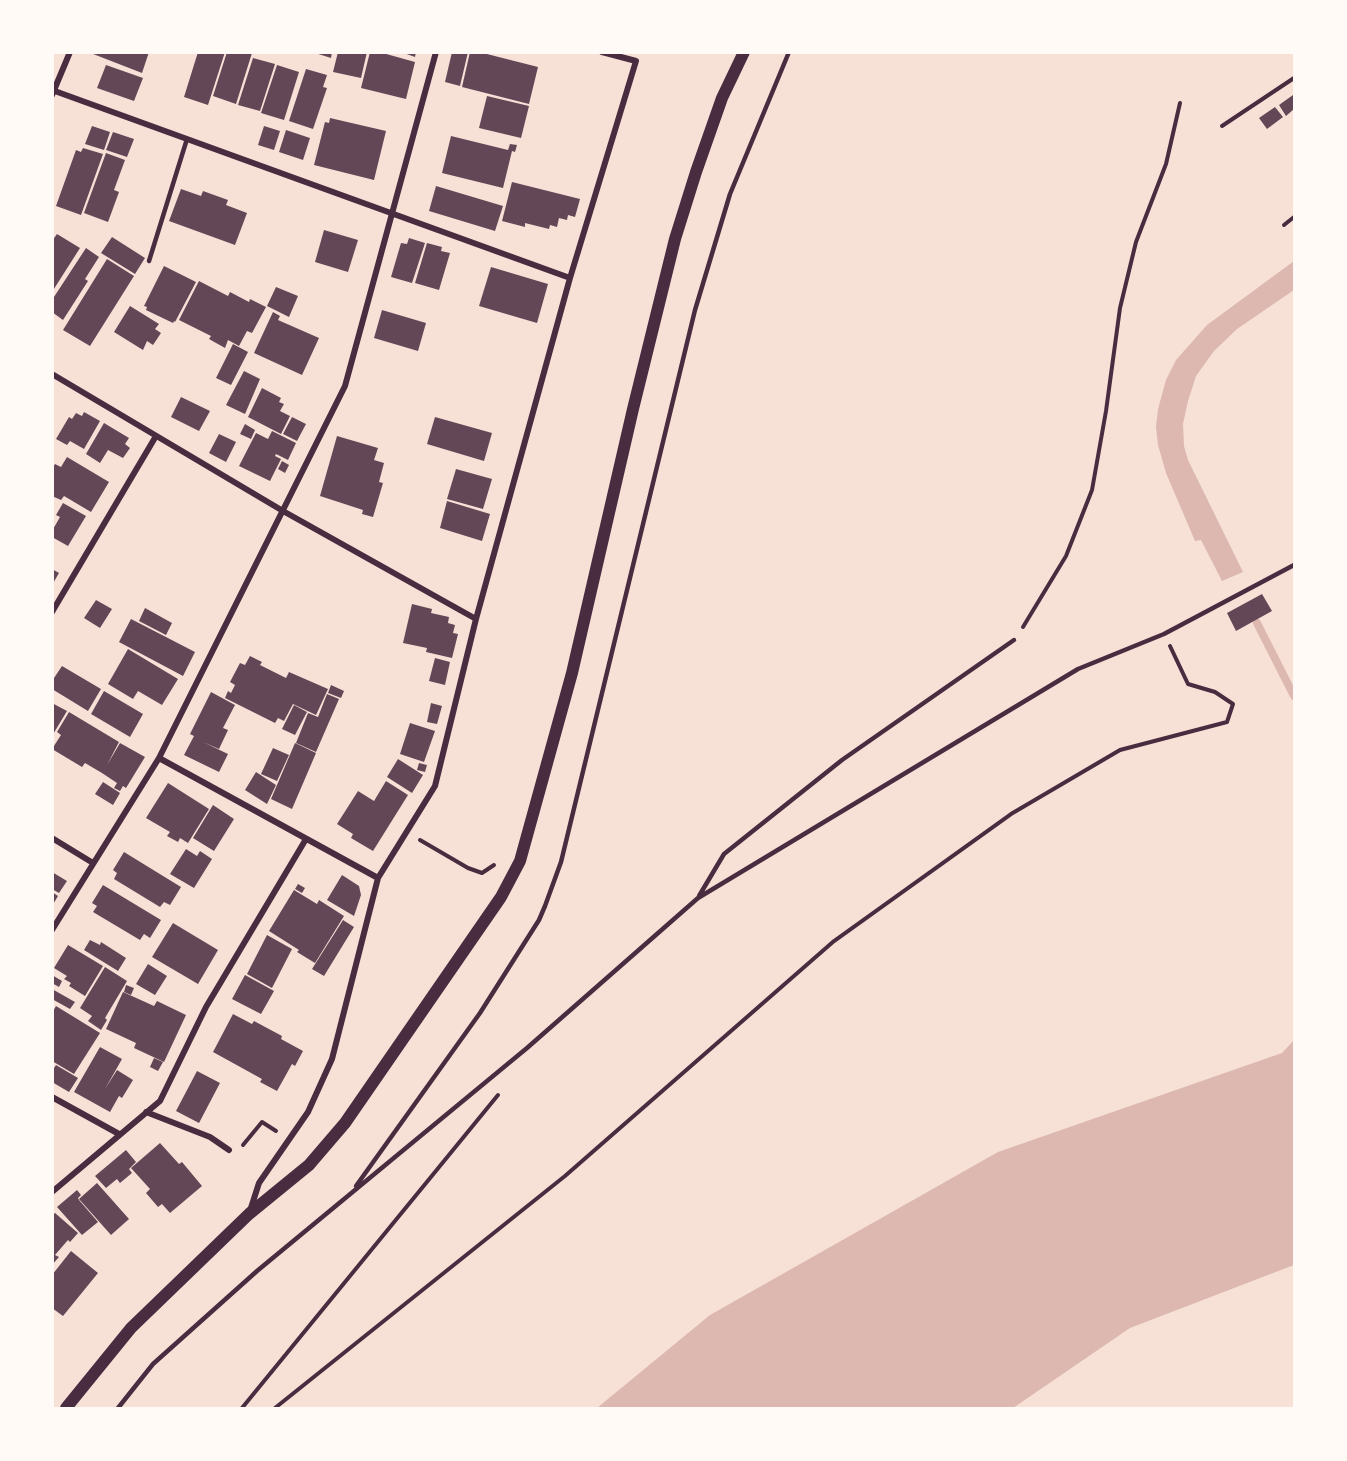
<!DOCTYPE html>
<html>
<head>
<meta charset="utf-8">
<style>
  body { margin:0 }
  #map { position:relative; width:1347px; height:1461px; overflow:hidden; background:#f7e1d7; font-family:"IBM Plex Sans",sans-serif }
  canvas { display:block }
  .frame { position:absolute; inset:0; border:54px solid #fffaf5; pointer-events:none }
</style>
</head>
<body>
<div id="map">
<canvas width="1347" height="1461"></canvas>
<div class="frame"></div>
</div>
<script>
const g = document.querySelector('canvas').getContext('2d');
g.lineJoin = 'round';
function fill(path, color) {
  g.fillStyle = color;
  g.fill(path, 'evenodd');
}
function toPath(rows) {
  const path = new Path2D();
  for (const r of rows) {
    path.moveTo(r[0], r[1]);
    for (let i = 2; i < r.length; i += 2) path.lineTo(r[i], r[i + 1]);
  }
  return path;
}
function strokePath(path, color, width, dash) {
  g.strokeStyle = color;
  g.lineWidth = width;
  g.lineCap = dash ? 'butt' : 'round';
  g.setLineDash(dash || []);
  g.stroke(path);
}
const water = toPath([
  [1294,261,1294,290,1237,329,1214,351,1196,376,1188,401,1183,424,1184,446,1188,460,1243,572,1222,581,1201,540,1195,541,1166,473,1158,445,1156,427,1158,409,1166,380,1176,360,1207,325],
  [1294,1040,1294,1265,1130,1328,1013,1408,597,1408,710,1315,998,1152,1282,1053]
]);
const stream = toPath([
  [1257,623,1294,696]
]);
const building = toPath([
  [88,52,149,52,142,73],
  [198,52,225,52,208,105,184,97],
  [227,52,252,53,236,104,213,96],
  [312,52,332,52,331,58],
  [338,52,367,52,361,78,333,72],
  [370,52,379,52,415,62,406,99,361,88],
  [401,52,416,52,415,57],
  [452,52,468,52,460,86,445,82],
  [470,52,479,52,538,67,529,104,462,87],
  [253,58,275,64,260,111,238,105],
  [106,65,143,78,134,101,97,88],
  [277,65,299,72,284,120,261,113],
  [306,69,327,75,323,87,327,88,313,129,289,121],
  [1293,95,1294,109,1286,116,1279,105],
  [487,96,529,106,521,138,479,128],
  [1275,107,1283,117,1267,129,1259,118],
  [330,118,386,131,374,180,314,165,325,122,329,123],
  [92,126,110,132,104,150,85,144],
  [264,126,280,131,274,150,258,145],
  [286,130,310,138,303,160,279,152],
  [113,132,134,139,127,157,106,150],
  [451,136,508,150,510,144,517,145,515,152,512,151,503,188,442,173],
  [83,148,103,154,81,215,56,206,76,150,81,152],
  [106,153,125,160,114,190,119,192,108,222,84,213],
  [512,182,580,199,575,217,568,215,567,220,559,218,557,227,550,225,549,229,525,223,525,227,502,221],
  [436,186,503,206,495,231,429,211],
  [181,189,201,196,203,191,228,200,226,205,247,213,235,245,169,221],
  [324,230,358,240,348,272,315,262],
  [57,234,80,248,52,292,52,241],
  [112,237,145,258,135,274,101,253],
  [409,238,425,243,412,283,391,277,401,243,407,244],
  [427,243,442,247,441,251,450,253,439,290,415,283],
  [86,248,99,257,85,279,88,281,63,320,52,312,52,300],
  [107,259,134,276,90,346,63,330],
  [164,266,196,282,175,322,174,321,173,323,146,310,147,307,144,306],
  [491,267,548,284,537,323,479,306],
  [199,281,228,296,230,292,249,302,250,299,266,307,252,333,247,331,239,346,228,340,225,348,209,339,211,336,179,320],
  [276,287,298,296,289,317,267,306],
  [130,306,159,324,155,329,161,333,153,345,147,341,143,350,114,332],
  [382,310,426,323,418,351,374,338],
  [273,312,280,316,278,320,319,338,302,375,254,353],
  [233,344,248,352,231,385,216,378],
  [244,371,260,379,245,414,226,405],
  [262,388,281,398,279,402,284,404,280,411,290,416,281,434,248,417],
  [181,397,210,411,199,431,171,417],
  [84,412,100,421,84,449,70,441,67,445,56,439,69,417,72,419,76,413,82,416],
  [292,417,306,424,297,441,283,434],
  [435,417,492,433,484,461,427,444],
  [104,423,129,438,125,444,130,448,123,458,108,450,100,463,86,454],
  [245,424,255,430,251,439,240,434],
  [272,431,296,443,288,460,276,454,275,456,281,459,270,481,239,466,256,433,268,439],
  [219,434,236,442,226,462,209,453],
  [337,436,378,448,374,460,384,463,379,482,383,483,373,517,362,514,363,510,320,496],
  [67,457,109,482,91,512,64,496,61,500,52,496,52,469,55,464,61,467],
  [282,461,289,465,285,473,278,469],
  [456,469,492,479,483,509,447,499],
  [447,501,490,514,482,541,440,528],
  [63,503,86,516,68,546,52,537,52,531,60,517,56,515],
  [52,569,59,573,52,585],
  [1262,594,1272,611,1236,631,1227,613],
  [96,600,112,609,100,628,84,618],
  [412,604,432,609,431,613,449,617,448,623,455,625,453,633,458,634,452,658,426,652,427,648,403,643],
  [145,608,172,623,166,635,139,621],
  [131,619,195,652,183,676,119,642],
  [128,649,178,679,162,705,138,691,133,699,108,684],
  [250,656,262,662,260,665,286,678,289,672,328,689,316,715,293,704,284,721,278,718,275,723,225,698,228,691,231,693,235,685,230,682,240,663,245,665],
  [435,658,450,662,445,685,429,681],
  [62,666,101,689,88,711,52,689,52,681],
  [331,685,344,691,341,698,328,693],
  [104,691,143,714,130,737,91,714],
  [211,692,235,705,223,728,228,730,219,749,203,742,228,754,219,772,184,755,194,736,190,734],
  [327,694,339,699,316,752,296,743,308,713,318,717],
  [52,703,67,711,52,736],
  [431,703,442,706,437,724,427,722],
  [294,705,307,712,295,735,282,729],
  [69,712,119,742,107,765,120,743,145,757,126,788,123,786,120,791,114,788,117,783,102,773,85,763,82,767,52,749,61,735,57,732],
  [410,723,435,731,424,762,400,754],
  [295,743,316,753,292,809,271,799],
  [273,748,289,755,277,781,261,774],
  [398,759,423,775,412,793,387,777],
  [419,763,427,765,425,772,417,770],
  [256,772,276,785,267,804,245,790],
  [386,781,408,795,373,851,351,838,353,834,337,824,358,791,374,801],
  [103,782,120,793,113,805,95,794],
  [168,783,209,809,188,843,180,838,178,842,167,836,170,832,146,818],
  [213,805,234,819,214,851,193,838],
  [186,849,197,856,200,851,212,859,194,888,170,874],
  [124,852,181,887,170,905,164,902,160,907,114,879,117,873,113,870],
  [52,872,67,881,59,893,52,889],
  [342,875,359,886,361,895,354,916,327,900],
  [298,884,305,888,302,893,295,889],
  [103,885,161,920,150,938,144,934,140,940,93,912,97,906,92,903],
  [294,890,317,904,319,900,344,916,315,963,297,952,299,950,269,931],
  [52,892,58,896,52,906],
  [343,920,354,927,324,976,312,969],
  [173,923,218,950,198,984,152,957],
  [267,935,292,949,272,988,247,974],
  [90,940,100,945,101,942,126,958,118,971,84,950],
  [68,945,103,966,85,996,69,986,71,983,64,979,67,976,54,968],
  [148,964,167,976,155,995,136,984],
  [105,967,127,981,105,1018,107,1020,101,1030,88,1021,92,1016,80,1008],
  [52,975,62,981,59,987,52,983],
  [245,975,274,991,261,1014,232,999],
  [126,985,134,988,131,995,124,992],
  [52,989,75,1002,70,1009,52,999],
  [123,992,154,1006,157,1001,186,1015,164,1062,134,1048,136,1043,106,1029],
  [56,1006,100,1033,74,1074,52,1061,54,1057,52,1055,52,1013],
  [233,1014,252,1024,254,1021,282,1036,281,1039,303,1051,295,1066,292,1064,277,1091,260,1082,262,1079,213,1052],
  [100,1047,122,1059,105,1089,117,1070,133,1080,122,1098,119,1096,110,1112,74,1092],
  [154,1058,163,1062,158,1071,150,1067],
  [56,1065,78,1078,69,1092,52,1082,52,1071],
  [197,1071,220,1083,199,1123,176,1111],
  [160,1143,179,1164,182,1162,202,1186,170,1213,162,1204,158,1207,146,1193,150,1189,131,1168],
  [126,1150,136,1162,129,1169,132,1173,120,1183,117,1179,106,1188,95,1176],
  [97,1183,129,1219,111,1235,79,1199],
  [77,1190,81,1195,78,1198,79,1200,98,1222,82,1235,57,1207],
  [55,1213,78,1233,70,1242,68,1240,55,1255,59,1257,52,1265,52,1215],
  [71,1251,98,1273,63,1316,52,1308,52,1275]
]);
const path = toPath([
  [1222,126,1294,78],
  [1284,225,1294,217],
  [1023,627,1066,556,1092,490,1106,411,1120,308,1136,242,1166,164,1180,103],
  [420,840,468,868,482,873,494,865],
  [243,1145,262,1122,276,1131],
  [242,1408,498,1095],
  [275,1408,565,1176,834,941,1011,814,1120,750,1227,722,1233,704,1215,692,1188,684,1170,646]
]);
const service = toPath([
  [149,261,187,139],
  [699,896,724,854,842,760,1014,640],
  [356,1186,480,1013,539,920,545,906,561,862,695,310,730,194,789,52],
  [118,1408,153,1364,257,1271,527,1048,698,898,1078,669,1164,634,1294,565]
]);
const minor = toPath([
  [52,90,570,278],
  [52,95,70,52],
  [52,374,283,511,476,619],
  [52,612,156,436],
  [159,758,378,878],
  [52,838,93,863],
  [52,930,159,758,345,386,436,52],
  [52,1097,119,1134],
  [146,1112,210,1137,229,1150],
  [52,1192,160,1101,206,1007,306,839],
  [250,1211,259,1183,308,1112,332,1059,378,878,435,786,476,619,570,278,636,61,602,52]
]);
const secondary = toPath([
  [66,1408,131,1328,249,1214,309,1165,345,1123,501,897,520,861,572,673,633,409,675,239,696,172,722,98,744,52]
]);
fill(water, '#dcb8b0');
strokePath(stream, '#dcb8b0', 8);
fill(building, '#644757');
strokePath(path, '#4a2c40', 4);
strokePath(service, '#4a2c40', 4.5);
strokePath(minor, '#4a2c40', 6);
strokePath(secondary, '#4a2c40', 12);
</script>
</body>
</html>
